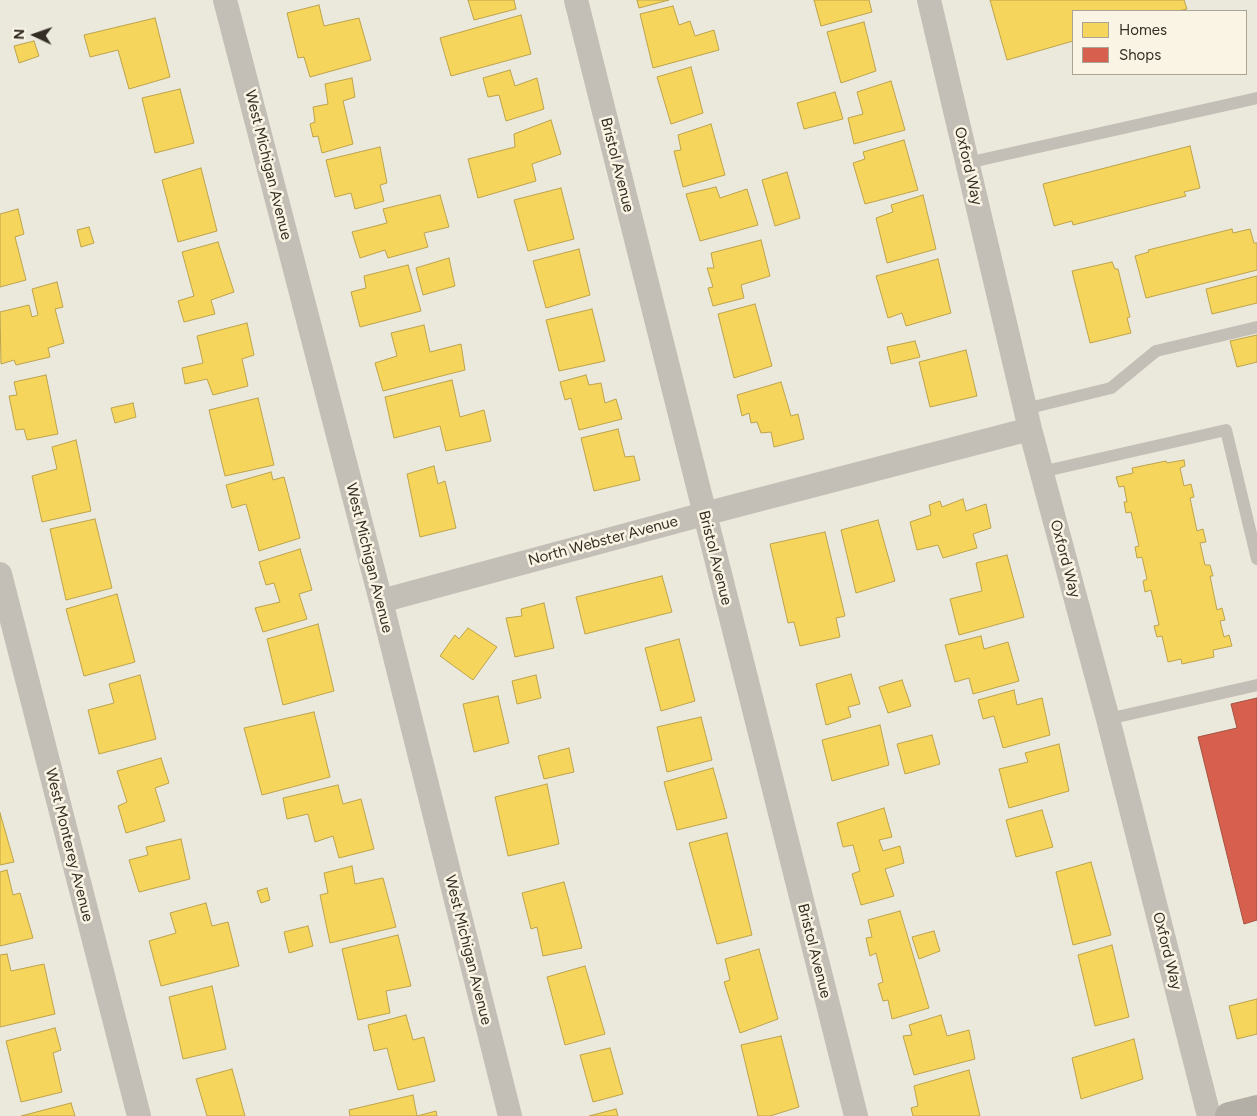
<!DOCTYPE html>
<html>
<head>
<meta charset="utf-8">
<style>
  body { margin:0 }
  #map { position:relative; width:1257px; height:1116px; overflow:hidden; background:#ebe8dc; font-family:Figtree,sans-serif }
  canvas { display:block }
  .legend { position:absolute; left:1072px; top:10px; width:175px; height:65px; box-sizing:border-box; background:#f9f4e3; border:1px solid #aaa497; margin:0; padding:6px 9px; list-style:none; font-size:15px; color:#342d25 }
  .legend li { display:flex; align-items:center; gap:10px; height:25px }
  .legend b { width:25px; border:1px solid #aaa497 }
  .north { position:absolute; left:10px; top:10px; width:50px; height:50px; -webkit-text-stroke:4px #f9f4e3; paint-order:stroke; rotate:273deg; font-size:14px; font-weight:700; line-height:20px; text-align:center; color:#342d25 }
  .north::after { content:''; display:block; margin:auto; width:18px; height:22px; background:#342d25; clip-path:polygon(50% 0,100% 100%,50% 72%,0 100%) }
</style>
</head>
<body>
<div id="map">
<canvas width="1257" height="1116"></canvas>
<ul class="legend">
<li><b style="height:14px;background:#f6d55c"></b>Homes</li>
<li><b style="height:14px;background:#d6604d"></b>Shops</li>
</ul>
<div class="north">N</div>
</div>
<script>
const g = document.querySelector('canvas').getContext('2d');
g.lineJoin = 'round';
function fill(path, color) {
  g.fillStyle = color;
  g.fill(path, 'evenodd');
}
function toPath(rows) {
  const path = new Path2D();
  for (const r of rows) {
    path.moveTo(r[0], r[1]);
    for (let i = 2; i < r.length; i += 2) path.lineTo(r[i], r[i + 1]);
  }
  return path;
}
function strokePath(path, color, width, dash) {
  g.strokeStyle = color;
  g.lineWidth = width;
  g.lineCap = dash ? 'butt' : 'round';
  g.setLineDash(dash || []);
  g.stroke(path);
}
function drawText(font, color, halo, rows, align = 'center') {
  g.font = font + ' Figtree,sans-serif';
  g.lineWidth = 5;
  g.setLineDash([]);
  g.textBaseline = 'middle';
  g.strokeStyle = halo;
  g.fillStyle = color;
  for (const [text, x, y, turn = 0] of rows) {
    g.save();
    g.translate(x, y);
    g.rotate((+turn || 0) * Math.PI / 180);
    g.textAlign = isNaN(turn) ? turn : align;
    if (halo) g.strokeText(text, 0, 0);
    g.fillText(text, 0, 0);
    g.restore();
  }
}
const homes = toPath([
  [468,0,514,0,516,9,474,20,468,0],
  [637,0,669,0,639,8,637,0],
  [814,0,869,0,872,12,821,26,814,0],
  [990,0,1184,0,1187,9,1178,11,1073,11,1073,41,1007,60,990,0],
  [319,5,324,26,359,18,371,60,310,77,304,57,298,58,287,13,319,5],
  [673,6,679,25,690,21,695,36,714,30,719,50,653,68,640,14,673,6],
  [521,15,531,54,451,76,440,38,521,15],
  [155,18,170,77,129,89,118,50,90,57,84,35,155,18],
  [864,22,876,71,841,83,827,32,864,22],
  [34,41,39,56,19,63,14,46,34,41],
  [691,67,703,113,671,124,657,77,691,67],
  [510,70,515,86,537,78,544,109,506,121,499,95,488,97,483,78,510,70],
  [352,78,355,97,343,101,353,144,322,153,318,136,313,137,310,124,315,122,313,107,328,104,325,84,352,78],
  [891,81,905,130,854,144,848,118,863,114,857,92,891,81],
  [180,89,194,143,155,153,142,98,180,89],
  [835,92,843,119,804,129,797,103,835,92],
  [551,120,561,154,532,164,536,181,478,198,468,159,515,147,514,134,551,120],
  [711,124,725,175,683,187,674,151,681,150,678,135,711,124],
  [904,140,918,190,865,204,853,163,865,159,863,152,904,140],
  [1190,146,1200,188,1184,192,1186,196,1073,225,1072,221,1054,226,1043,184,1190,146],
  [380,147,387,183,380,185,384,201,355,209,351,193,335,197,326,160,380,147],
  [201,168,217,231,178,242,162,180,201,168],
  [787,172,800,218,775,226,762,180,787,172],
  [716,187,720,198,747,189,758,225,700,241,686,194,716,187],
  [561,188,574,239,528,251,514,200,561,188],
  [440,195,449,227,424,233,428,247,388,258,385,250,360,258,352,232,387,223,383,209,440,195],
  [923,195,936,249,887,263,876,218,893,212,891,205,923,195],
  [18,209,24,234,15,237,26,280,0,287,0,214,18,209],
  [89,227,94,243,81,247,77,230,89,227],
  [1232,229,1233,233,1250,229,1254,243,1257,243,1257,270,1146,298,1135,256,1149,252,1148,250,1232,229],
  [761,240,770,276,741,285,744,298,713,306,708,288,713,287,707,268,714,268,711,253,761,240],
  [218,242,234,292,211,300,215,314,184,322,178,301,194,296,182,252,218,242],
  [579,249,590,295,546,308,533,261,579,249],
  [449,258,455,286,423,295,416,268,449,258],
  [938,259,951,313,906,326,902,313,888,318,876,276,938,259],
  [1112,262,1115,269,1118,269,1130,317,1127,318,1131,333,1090,343,1072,271,1112,262],
  [408,265,421,311,360,327,351,292,366,288,364,276,408,265],
  [1257,276,1257,303,1212,314,1206,289,1257,276],
  [57,282,63,307,55,309,64,343,48,348,50,357,16,365,14,360,1,364,0,312,29,305,32,317,38,315,32,289,57,282],
  [755,304,772,366,734,378,718,314,755,304],
  [592,309,605,361,559,371,546,320,592,309],
  [247,323,254,355,242,359,248,386,213,395,207,379,185,384,182,368,203,363,197,336,247,323],
  [424,325,430,352,461,344,465,370,383,391,375,363,397,356,391,333,424,325],
  [1257,335,1257,362,1237,367,1230,341,1257,335],
  [915,341,920,357,891,364,887,347,915,341],
  [966,350,977,396,930,407,919,362,966,350],
  [46,375,58,434,27,440,24,429,16,430,9,396,17,395,14,382,46,375],
  [586,375,589,385,601,383,605,403,616,399,622,419,579,430,571,398,565,400,560,382,586,375],
  [452,380,460,417,484,410,491,441,446,451,440,426,394,438,385,397,452,380],
  [781,382,791,416,798,414,804,439,774,447,771,432,761,433,757,422,751,423,749,413,742,416,737,395,781,382],
  [258,398,274,465,225,476,209,410,258,398],
  [133,403,136,417,115,423,111,408,133,403],
  [618,429,625,457,634,456,640,480,594,491,581,438,618,429],
  [76,440,91,511,42,522,32,476,57,469,52,447,76,440],
  [1184,460,1185,466,1180,468,1184,486,1191,484,1194,497,1190,498,1197,531,1203,529,1206,542,1200,543,1205,565,1210,565,1213,576,1210,576,1217,610,1222,608,1225,620,1220,621,1224,637,1229,635,1232,646,1213,650,1214,657,1182,664,1181,659,1168,662,1162,636,1157,637,1154,626,1159,625,1151,590,1145,592,1143,581,1147,579,1142,557,1137,558,1135,547,1139,546,1131,512,1126,513,1124,502,1127,502,1124,486,1119,487,1116,477,1133,473,1132,468,1166,461,1167,463,1184,460],
  [434,466,438,484,445,481,456,528,420,537,407,474,434,466],
  [271,472,273,480,284,477,300,538,259,551,246,504,232,508,226,485,271,472],
  [963,499,966,511,986,504,991,528,973,534,977,548,943,558,938,545,917,550,910,522,931,515,929,505,940,501,942,507,963,499],
  [95,519,112,588,66,600,50,529,95,519],
  [878,520,895,581,856,593,841,530,878,520],
  [825,532,845,616,836,618,840,637,800,646,794,622,788,623,770,544,825,532],
  [300,549,312,590,299,594,307,619,263,632,255,608,280,602,274,583,266,585,259,562,300,549],
  [1007,555,1024,617,959,635,950,599,982,591,976,563,1007,555],
  [662,576,672,612,585,634,576,597,662,576],
  [117,594,135,662,84,676,66,609,117,594],
  [544,603,554,648,515,657,506,618,522,616,521,609,544,603],
  [318,624,334,691,283,705,267,639,318,624],
  [468,628,497,647,473,680,440,656,455,635,459,639,468,628],
  [981,636,984,649,1008,642,1019,681,973,694,969,678,955,682,945,645,981,636],
  [679,639,695,701,661,711,645,648,679,639],
  [851,674,860,704,848,707,851,717,826,725,816,684,851,674],
  [140,675,156,739,99,754,88,710,114,703,109,684,140,675],
  [536,675,541,698,517,704,512,681,536,675],
  [902,680,911,706,888,713,879,687,902,680],
  [1014,690,1017,705,1042,698,1050,735,1003,748,994,716,983,719,978,700,1014,690],
  [498,696,509,743,474,752,463,704,498,696],
  [314,712,330,777,262,795,244,728,314,712],
  [701,717,712,760,667,772,657,727,701,717],
  [880,725,889,765,832,781,822,740,880,725],
  [932,735,940,764,905,774,897,744,932,735],
  [1059,744,1069,791,1009,808,999,769,1028,762,1025,753,1059,744],
  [569,748,574,772,544,779,538,756,569,748],
  [161,758,169,783,155,788,165,821,126,833,118,806,127,802,117,771,161,758],
  [713,768,727,818,677,830,664,782,713,768],
  [547,784,559,844,508,856,495,797,547,784],
  [338,785,343,804,361,799,374,849,339,858,333,836,315,842,308,814,287,819,283,798,338,785],
  [884,808,892,837,879,840,883,851,900,846,904,863,885,869,894,896,861,905,852,874,860,871,853,845,843,847,837,823,884,808],
  [1042,810,1053,847,1016,857,1006,820,1042,810],
  [0,813,14,862,0,865,0,813],
  [727,833,752,935,717,944,689,843,727,833],
  [181,839,190,879,139,892,129,860,148,855,146,847,181,839],
  [1091,862,1111,935,1073,945,1056,872,1091,862],
  [352,866,355,884,383,878,396,927,330,943,320,895,328,893,324,873,352,866],
  [7,870,13,895,20,893,33,938,0,946,0,872,7,870],
  [564,882,582,948,543,956,537,927,531,929,522,893,564,882],
  [267,888,270,900,261,903,257,891,267,888],
  [206,903,212,926,228,922,239,966,161,986,149,941,176,933,170,913,206,903],
  [900,911,929,1008,892,1019,888,1000,883,1001,878,984,883,982,876,953,870,956,866,938,872,937,868,920,900,911],
  [308,926,313,946,289,953,284,932,308,926],
  [934,931,940,951,919,959,912,937,934,931],
  [398,935,411,986,386,991,390,1013,358,1020,342,949,398,935],
  [1112,945,1129,1017,1095,1026,1078,955,1112,945],
  [759,949,778,1019,740,1033,724,982,730,980,725,959,759,949],
  [7,954,11,971,44,964,55,1014,0,1027,0,955,7,954],
  [585,966,605,1034,565,1045,547,977,585,966],
  [212,986,226,1049,183,1059,169,997,212,986],
  [1257,999,1257,1034,1237,1039,1229,1006,1257,999],
  [406,1015,413,1040,424,1037,435,1081,398,1090,387,1048,374,1051,368,1025,406,1015],
  [941,1015,947,1036,969,1030,975,1059,914,1075,903,1036,912,1035,909,1025,941,1015],
  [55,1028,61,1050,53,1053,62,1092,21,1102,6,1041,55,1028],
  [781,1036,799,1107,770,1116,758,1116,741,1045,781,1036],
  [1134,1039,1143,1079,1081,1099,1072,1058,1134,1039],
  [610,1048,623,1094,593,1102,580,1055,610,1048],
  [232,1069,245,1116,207,1116,196,1079,232,1069],
  [969,1070,980,1116,913,1116,911,1108,918,1106,914,1086,969,1070],
  [413,1095,417,1116,436,1111,437,1116,350,1116,349,1110,413,1095],
  [71,1103,75,1116,21,1116,71,1103],
  [616,1109,618,1116,589,1116,616,1109]
]);
const shops = toPath([
  [1257,698,1257,920,1244,924,1198,737,1237,728,1231,704,1257,698]
]);
const lane = toPath([
  [967,163,1257,98],
  [1025,409,1111,388,1156,351,1257,327],
  [1041,472,1226,430,1257,559],
  [1108,719,1257,685]
]);
const street = toPath([
  [225,0,381,601,510,1116],
  [576,0,856,1116],
  [929,0,1030,429,1108,719,1209,1116],
  [0,574,139,1116],
  [381,601,704,514,1030,429]
]);
const secondary = toPath([
  [1229,1116,1257,1109]
]);
const streetNames = [
  ["West Michigan Avenue",268,165,76],
  ["Bristol Avenue",617,165,76],
  ["Oxford Way",968,166,77],
  ["North Webster Avenue",603,541,-15],
  ["West Michigan Avenue",369,558,76],
  ["Bristol Avenue",715,558,76],
  ["Oxford Way",1065,559,75],
  ["West Monterey Avenue",69,845,76],
  ["West Michigan Avenue",468,950,76],
  ["Bristol Avenue",814,951,76],
  ["Oxford Way",1167,951,76]
];
fill(homes, '#f6d55c');
strokePath(homes, '#bca34c', 1);
fill(shops, '#d6604d');
strokePath(shops, '#a55141', 1);
strokePath(lane, '#c3bfb6', 12);
strokePath(street, '#c3bfb6', 24);
strokePath(secondary, '#b4afa6', 28);
drawText('15px', '#342d25', '#f9f4e3', streetNames);
</script>
</body>
</html>
